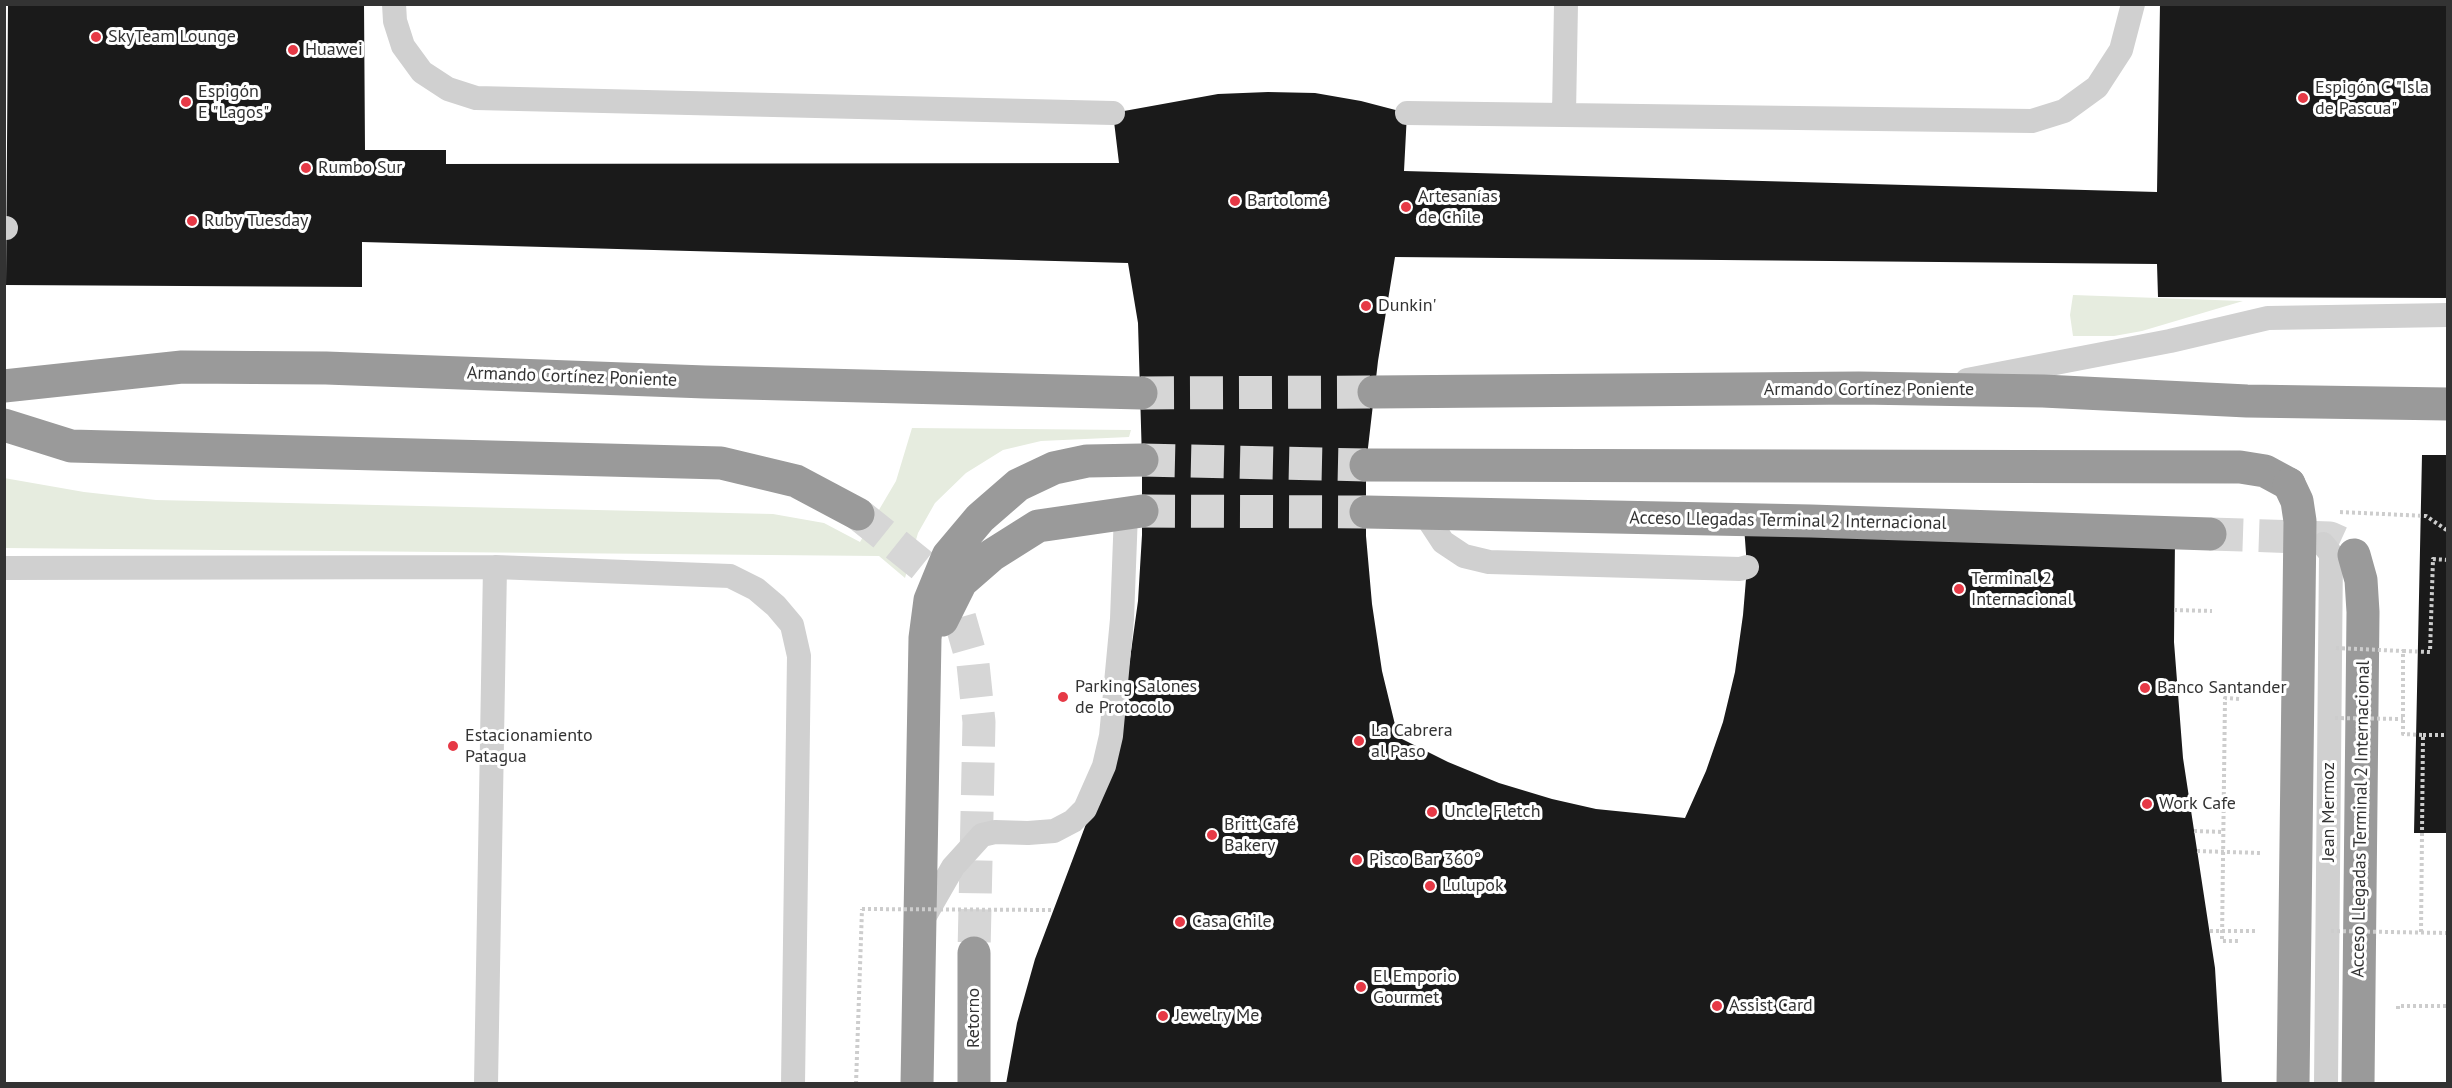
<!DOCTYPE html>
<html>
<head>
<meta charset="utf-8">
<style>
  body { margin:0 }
  #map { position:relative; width:2452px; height:1088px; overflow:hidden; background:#fff; font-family:"PT Sans",sans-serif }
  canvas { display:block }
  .frame { position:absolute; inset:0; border:6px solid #333; pointer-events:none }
</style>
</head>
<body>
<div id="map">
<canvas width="2452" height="1088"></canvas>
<div class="frame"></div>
</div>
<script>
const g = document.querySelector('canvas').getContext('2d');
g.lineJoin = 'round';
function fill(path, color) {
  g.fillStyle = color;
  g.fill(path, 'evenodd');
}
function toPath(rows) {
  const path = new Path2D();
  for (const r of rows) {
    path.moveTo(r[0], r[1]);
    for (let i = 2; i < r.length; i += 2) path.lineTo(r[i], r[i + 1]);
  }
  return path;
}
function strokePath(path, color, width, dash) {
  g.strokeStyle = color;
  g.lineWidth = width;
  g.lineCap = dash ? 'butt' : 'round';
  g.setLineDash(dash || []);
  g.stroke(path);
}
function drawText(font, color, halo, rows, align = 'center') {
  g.font = font + ' "PT Sans",sans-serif';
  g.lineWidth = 6;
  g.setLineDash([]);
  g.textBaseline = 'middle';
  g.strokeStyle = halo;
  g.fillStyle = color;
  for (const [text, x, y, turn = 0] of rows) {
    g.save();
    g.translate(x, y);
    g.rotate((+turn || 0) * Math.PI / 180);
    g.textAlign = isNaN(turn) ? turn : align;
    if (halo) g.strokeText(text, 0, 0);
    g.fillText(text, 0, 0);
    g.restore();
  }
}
const green = toPath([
  [2073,295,2243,301,2142,331,2114,336,2073,336,2070,315],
  [912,428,1131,430,1129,437,1041,441,1003,450,966,473,935,503,918,533,905,578,879,556,5,548,4,478,84,492,156,500,773,514,824,523,860,542,896,481]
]);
const building = toPath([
  [8,4,364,4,365,150,446,150,446,164,1119,163,1113,113,1218,94,1268,92,1315,93,1361,101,1407,113,1404,171,2157,192,2160,4,2448,4,2448,298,2158,297,2157,264,1395,257,1378,361,1366,465,1366,536,1372,604,1382,671,1398,737,1448,762,1499,783,1552,799,1596,809,1685,818,1706,771,1723,722,1735,672,1743,615,1747,567,1744,526,2175,538,2174,642,2183,758,2215,968,2222,1084,1006,1084,1017,1023,1035,959,1100,787,1129,666,1138,601,1142,535,1142,460,1138,323,1128,263,362,242,362,287,6,285],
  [2422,455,2448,455,2448,833,2414,833]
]);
const highwayTunnel = toPath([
  [1141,393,1374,392],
  [1142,460,1366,465],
  [1142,511,1366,512],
  [858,514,929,571,958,612,973,664,979,722,974,953],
  [2210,534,2330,538,2343,544,2354,555]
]);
const path = toPath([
  [2340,512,2426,516,2448,531],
  [2174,610,2212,611],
  [2423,735,2448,735],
  [2194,831,2223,832],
  [2197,851,2260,853],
  [2421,932,2423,735,2403,734,2403,651,2430,652,2433,559,2448,560],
  [2398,1009,2398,1006,2448,1006],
  [856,1084,862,909]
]);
const lane = toPath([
  [394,4,395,21,403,46,422,72,448,89,476,98,1113,113],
  [1407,113,2032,121,2064,111,2097,87,2121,50,2133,4],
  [1564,114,1566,4],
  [4,228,6,228],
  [1967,380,2170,341,2268,318,2448,315],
  [1424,513,1443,542,1464,556,1489,562,1740,569,1747,567],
  [2323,544,2331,554,2326,1084],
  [4,568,495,567,730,576,756,589,776,606,792,625,799,656,793,1084],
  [922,921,953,867,982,835,995,832,1028,833,1054,831,1073,821,1085,809,1104,766,1111,736,1122,619,1126,513],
  [486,1084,495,567]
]);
const highway = toPath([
  [4,386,182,367,326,368,705,382,1141,393],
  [1374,392,1859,388,2043,391,2247,401,2448,404],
  [4,425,71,446,721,463,796,481,858,514],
  [1366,465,2240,467,2265,471,2289,484],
  [1366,512,1811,521,2210,534],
  [2354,555,2361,580,2363,612,2358,1084],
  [942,620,961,582,992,555,1038,526,1142,511],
  [917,1084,925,638,930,600,948,556,980,518,1018,485,1054,468,1087,461,1142,460],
  [974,1084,974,953]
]);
const pathBridge = toPath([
  [2336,648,2403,651],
  [2239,699,2225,698,2222,941,2240,941],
  [2335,718,2403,719],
  [862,909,1053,910],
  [2210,931,2258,931],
  [2331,931,2448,933]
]);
const highwayBridge = toPath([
  [2289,484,2297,501,2300,521,2293,1084]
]);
const markers = [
  [96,37,6,"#e63946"],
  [293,50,6,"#e63946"],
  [2303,98,6,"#e63946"],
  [186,102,6,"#e63946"],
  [306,168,6,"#e63946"],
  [1235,201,6,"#e63946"],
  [1406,207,6,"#e63946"],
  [192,221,6,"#e63946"],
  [1366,306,6,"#e63946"],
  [1959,589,6,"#e63946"],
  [2145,688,6,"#e63946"],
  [1063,697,6,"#e63946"],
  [1359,741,6,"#e63946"],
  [453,746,6,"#e63946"],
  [2147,804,6,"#e63946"],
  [1432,812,6,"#e63946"],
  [1212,835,6,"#e63946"],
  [1357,860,6,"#e63946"],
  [1430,886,6,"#e63946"],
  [1180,922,6,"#e63946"],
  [1361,987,6,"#e63946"],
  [1717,1006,6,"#e63946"],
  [1163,1016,6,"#e63946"]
];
const poiNames = [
  ["SkyTeam Lounge",108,37],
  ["Huawei",305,50],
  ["Espigón C \"Isla",2315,88],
  ["de Pascua\"",2315,109],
  ["Espigón",198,92],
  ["E \"Lagos\"",198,113],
  ["Rumbo Sur",318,168],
  ["Artesanías",1418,197],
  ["de Chile",1418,218],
  ["Bartolomé",1247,201],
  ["Ruby Tuesday",204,221],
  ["Dunkin'",1378,306],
  ["Terminal 2",1971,579],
  ["Internacional",1971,600],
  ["Parking Salones",1075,687],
  ["de Protocolo",1075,708],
  ["Banco Santander",2157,688],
  ["La Cabrera",1371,731],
  ["al Paso",1371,752],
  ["Estacionamiento",465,736],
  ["Patagua",465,757],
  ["Work Cafe",2159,804],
  ["Uncle Fletch",1444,812],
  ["Britt Café",1224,825],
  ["Bakery",1224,846],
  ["Pisco Bar 360°",1369,860],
  ["Lulupok",1442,886],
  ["Casa Chile",1192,922],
  ["El Emporio",1373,977],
  ["Gourmet",1373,998],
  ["Assist Card",1729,1006],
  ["Jewelry Me",1175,1016]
];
const streetNames = [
  ["Armando Cortínez Poniente",572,377,2],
  ["Armando Cortínez Poniente",1869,390],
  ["Acceso Llegadas Terminal 2 Internacional",1788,521,1],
  ["Jean Mermoz",2329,812,-90],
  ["Acceso Llegadas Terminal 2 Internacional",2361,819,-89],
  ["Retorno",974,1018,-90]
];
fill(green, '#e6ecdf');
fill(building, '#1a1a1a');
strokePath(highwayTunnel, '#d6d6d6', 33, [33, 16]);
strokePath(path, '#cdcdcd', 4, [3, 3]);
strokePath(lane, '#d0d0d0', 24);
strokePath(highway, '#9a9a9a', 33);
strokePath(pathBridge, '#cdcdcd', 4, [3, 3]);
strokePath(highwayBridge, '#9a9a9a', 33);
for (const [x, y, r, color] of markers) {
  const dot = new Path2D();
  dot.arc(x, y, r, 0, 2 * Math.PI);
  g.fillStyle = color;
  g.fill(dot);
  strokePath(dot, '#fff', 2);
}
drawText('18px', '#333', '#fff', poiNames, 'left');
drawText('18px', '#333', '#fff', streetNames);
</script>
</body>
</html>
